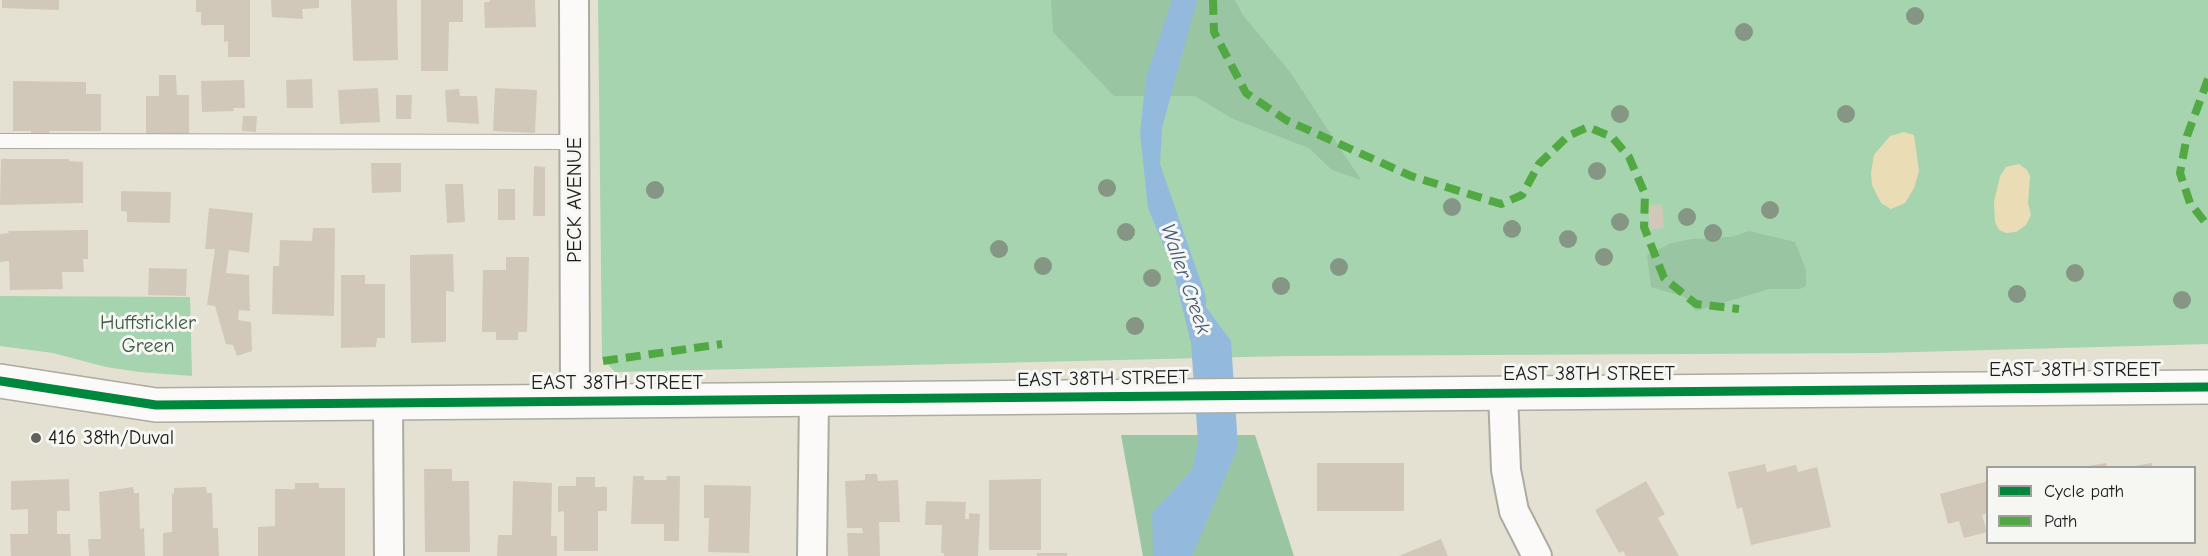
<!DOCTYPE html>
<html>
<head>
<meta charset="utf-8">
<style>
  body { margin:0 }
  #map { position:relative; width:2208px; height:556px; overflow:hidden; background:#e4e1d3; font-family:"Comic Neue",sans-serif }
  canvas { display:block }
  .legend { position:absolute; left:1986px; top:466px; width:210px; height:78px; box-sizing:border-box; background:#f6f6f2; border:2px solid #9f9f9c; margin:0; padding:8px 10px; list-style:none; font-size:18px; color:#1c1c1c }
  .legend li { display:flex; align-items:center; gap:12px; height:30px }
  .legend b { width:30px; border:2px solid #9f9f9c }
</style>
</head>
<body>
<div id="map">
<canvas width="2208" height="556"></canvas>
<ul class="legend">
<li><b style="height:8px;background:#00873e"></b>Cycle path</li>
<li><b style="height:8px;background:#52a943"></b>Path</li>
</ul>
</div>
<script>
const g = document.querySelector('canvas').getContext('2d');
g.lineJoin = 'round';
function fill(path, color) {
  g.fillStyle = color;
  g.fill(path, 'evenodd');
}
function toPath(rows) {
  const path = new Path2D();
  for (const r of rows) {
    path.moveTo(r[0], r[1]);
    for (let i = 2; i < r.length; i += 2) path.lineTo(r[i], r[i + 1]);
  }
  return path;
}
function strokePath(path, color, width, dash) {
  g.strokeStyle = color;
  g.lineWidth = width;
  g.lineCap = dash ? 'butt' : 'round';
  g.setLineDash(dash || []);
  g.stroke(path);
}
function drawText(font, color, halo, rows, align = 'center') {
  g.font = font + ' "Comic Neue",sans-serif';
  g.lineWidth = 6;
  g.setLineDash([]);
  g.textBaseline = 'middle';
  g.strokeStyle = halo;
  g.fillStyle = color;
  for (const [text, x, y, turn = 0] of rows) {
    g.save();
    g.translate(x, y);
    g.rotate((+turn || 0) * Math.PI / 180);
    g.textAlign = isNaN(turn) ? turn : align;
    if (halo) g.strokeText(text, 0, 0);
    g.fillText(text, 0, 0);
    g.restore();
  }
}
const green = toPath([
  [598,0,2208,0,2208,344,1879,353,1288,356,615,372,602,358],
  [0,296,190,297,192,376,139,372,106,367,53,353,0,346]
]);
const forest = toPath([
  [1051,0,1235,0,1242,14,1290,72,1361,180,1332,170,1309,148,1233,119,1195,96,1114,96,1053,32],
  [1749,231,1795,242,1806,270,1806,286,1800,289,1769,289,1696,311,1685,297,1651,287,1647,255,1671,243,1692,239,1731,237],
  [1121,435,1255,435,1294,556,1143,556]
]);
const sand = toPath([
  [1904,132,1914,135,1919,171,1914,188,1905,203,1891,209,1881,203,1872,185,1871,173,1874,155,1890,136],
  [2019,164,2027,170,2030,176,2028,203,2031,215,2026,225,2016,232,2006,233,1999,230,1995,222,1994,202,2000,176,2006,167]
]);
const water = toPath([
  [1172,0,1197,0,1162,128,1160,164,1206,297,1206,307,1231,341,1238,447,1192,556,1153,556,1152,513,1192,470,1198,441,1191,343,1172,266,1148,208,1140,133,1146,77]
]);
const building = toPath([
  [2,0,59,0,59,10,2,8],
  [196,0,250,0,250,57,228,57,228,41,224,42,224,25,201,25,201,12,196,12],
  [271,0,319,0,319,8,302,9,303,19,272,17],
  [351,0,397,0,398,60,353,61],
  [421,0,463,0,463,22,449,22,448,71,421,71],
  [490,0,535,0,536,27,485,28,484,2,490,2],
  [159,75,176,75,177,95,189,95,189,135,146,135,146,96,159,96],
  [312,79,313,108,287,108,286,80],
  [244,80,245,108,233,108,234,111,202,112,201,81],
  [13,81,86,82,86,94,101,94,101,131,49,131,50,134,31,134,31,131,13,131],
  [378,88,380,122,340,124,338,90],
  [495,88,537,90,535,133,493,131],
  [459,89,460,96,477,96,479,124,447,122,445,90],
  [396,95,412,95,411,119,396,119],
  [243,116,257,116,256,132,242,131],
  [1,159,69,159,69,161,83,162,83,203,0,205],
  [371,163,401,163,401,192,372,193],
  [534,166,545,167,545,216,533,216],
  [445,184,463,184,465,222,447,223],
  [498,189,515,189,515,220,498,220],
  [121,191,171,192,170,223,127,222,127,212,121,211],
  [1662,204,1664,228,1650,230,1648,206],
  [209,208,253,213,249,253,229,250,226,273,249,275,250,311,239,310,238,320,251,322,252,351,237,356,233,345,226,344,215,306,207,305,215,249,205,249],
  [313,228,335,228,334,316,272,314,273,266,279,266,280,240,312,241],
  [88,230,88,259,83,259,84,272,62,272,63,289,10,290,9,261,0,262,0,234,9,233,8,231],
  [453,254,454,292,446,291,446,342,411,343,410,255],
  [506,257,529,257,527,332,518,332,518,340,496,340,496,332,482,332,483,270,506,270],
  [149,268,187,269,186,296,148,295],
  [341,275,365,275,365,284,385,284,385,338,377,338,376,347,341,348],
  [1317,463,1404,463,1404,511,1317,511],
  [2106,463,2107,468,2088,468,2088,466],
  [2152,463,2152,468,2135,468,2135,466],
  [1765,464,1767,472,1796,465,1798,472,1817,467,1831,527,1751,545,1742,507,1737,509,1728,472],
  [424,469,452,469,452,481,469,481,470,552,425,552],
  [865,474,877,474,878,481,898,480,900,522,879,522,880,556,848,556,847,533,863,533,862,528,847,528,845,481,865,480],
  [633,476,644,476,644,480,666,480,667,476,680,476,679,541,664,541,664,524,631,524],
  [576,477,595,477,595,487,607,487,607,511,598,511,598,551,564,551,564,511,558,512,558,486,576,486],
  [69,479,70,511,57,511,57,534,70,534,71,556,11,556,10,534,28,534,28,509,11,510,11,481],
  [1034,479,1041,479,1041,550,989,550,989,480],
  [513,481,552,483,551,536,557,536,557,556,497,556,498,535,512,535],
  [1646,481,1665,514,1658,518,1679,556,1626,556,1623,551,1619,553,1595,510],
  [1988,481,1988,513,1982,515,1987,532,1964,538,1959,521,1948,524,1940,494],
  [295,483,319,483,319,488,345,488,345,556,258,556,258,527,275,526,275,489,295,489],
  [704,485,751,486,749,553,708,552,709,518,704,518],
  [133,487,134,493,139,493,140,529,144,528,145,556,89,556,88,539,101,539,99,492],
  [206,487,207,493,212,493,213,528,218,528,219,556,163,556,163,533,172,532,172,493,174,494,174,488],
  [926,501,966,502,965,519,969,519,969,513,980,514,978,556,944,556,944,553,941,553,942,525,925,525],
  [1441,539,1448,556,1399,556,1416,549],
  [1037,553,1067,553,1067,556,1037,556]
]);
const service = toPath([
  [0,141,575,142]
]);
const minor = toPath([
  [574,0,575,401],
  [1503,393,1506,470,1514,511,1537,556],
  [388,404,389,556],
  [812,556,814,400]
]);
const tertiary = toPath([
  [0,381,156,405,2208,387]
]);
const quiet = toPath([
  [1213,0,1214,32,1246,93,1286,120,1411,176,1501,204,1522,195,1539,164,1568,136,1588,127,1612,137,1629,157,1645,194,1644,227,1664,278,1696,304,1739,309],
  [2208,79,2187,136,2180,173,2190,203,2208,226],
  [603,361,722,344]
]);
const cycleway = toPath([
  [0,381,156,405,2208,387]
]);
const trees = [
  [1915,16],
  [1744,32],
  [1620,114],
  [1846,114],
  [1597,171],
  [1107,188],
  [655,190],
  [1452,207],
  [1770,210],
  [1687,217],
  [1620,222],
  [1512,229],
  [1126,232],
  [1713,233],
  [1568,239],
  [999,249],
  [1604,257],
  [1043,266],
  [1339,267],
  [2075,273],
  [1152,278],
  [1281,286],
  [2017,294],
  [2182,300],
  [1135,326]
];
const markers = [
  [36,438,6,"#62615c"]
];
const streetNames = [
  ["PECK AVENUE",575,200,-90],
  ["EAST 38TH STREET",2075,370],
  ["EAST 38TH STREET",1589,374],
  ["EAST 38TH STREET",1103,379,-1],
  ["EAST 38TH STREET",617,383]
];
const parkNames = [
  ["Huffstickler",148,323],
  ["Green",148,346]
];
const poiNames = [
  ["416 38th/Duval",48,438]
];
const waterNames = [
  ["Waller Creek",1185,279,71]
];
fill(green, '#a6d4ae');
fill(forest, '#9ac5a2');
fill(sand, '#eaddb6');
fill(water, '#93badc');
fill(building, '#d2c8b9');
strokePath(service, '#acaba2', 16);
strokePath(minor, '#acaba2', 32);
strokePath(tertiary, '#acaba2', 36);
strokePath(service, '#fbfaf8', 14);
strokePath(minor, '#fbfaf8', 28);
strokePath(tertiary, '#fbfaf8', 33);
strokePath(quiet, '#52a943', 8, [15, 8]);
strokePath(cycleway, '#00873e', 9);
g.fillStyle = '#869684';
for (const [x, y] of trees) {
  g.beginPath();
  g.arc(x, y, 9, 0, 2 * Math.PI);
  g.fill();
}
for (const [x, y, r, color] of markers) {
  const dot = new Path2D();
  dot.arc(x, y, r, 0, 2 * Math.PI);
  g.fillStyle = color;
  g.fill(dot);
  strokePath(dot, '#f6f6f2', 2);
}
drawText('20px', '#1c1c1c', '#f6f6f2', streetNames);
drawText('20px', '#3a5944', '#f6f6f2', parkNames);
drawText('20px', '#1c1c1c', '#f6f6f2', poiNames, 'left');
drawText('italic 21px', '#425b74', '#f6f6f2', waterNames);
</script>
</body>
</html>
